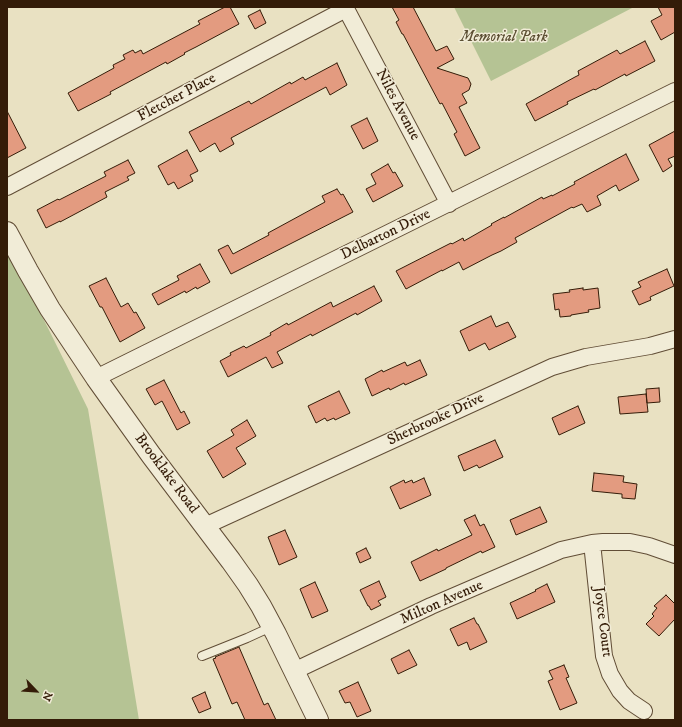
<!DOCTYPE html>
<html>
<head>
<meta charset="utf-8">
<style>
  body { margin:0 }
  #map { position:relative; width:682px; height:727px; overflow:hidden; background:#e9e1c2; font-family:"IM FELL DW Pica",serif }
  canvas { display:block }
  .frame { position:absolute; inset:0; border:8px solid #341c08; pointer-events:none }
  .north { position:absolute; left:16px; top:671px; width:40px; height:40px; -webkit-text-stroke:3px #f1ecd7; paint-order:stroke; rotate:115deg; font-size:11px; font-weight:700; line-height:16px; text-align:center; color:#341c08 }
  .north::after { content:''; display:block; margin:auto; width:14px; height:18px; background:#341c08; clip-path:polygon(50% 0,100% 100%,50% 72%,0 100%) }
</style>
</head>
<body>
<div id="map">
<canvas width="682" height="727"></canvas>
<div class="frame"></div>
<div class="north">N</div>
</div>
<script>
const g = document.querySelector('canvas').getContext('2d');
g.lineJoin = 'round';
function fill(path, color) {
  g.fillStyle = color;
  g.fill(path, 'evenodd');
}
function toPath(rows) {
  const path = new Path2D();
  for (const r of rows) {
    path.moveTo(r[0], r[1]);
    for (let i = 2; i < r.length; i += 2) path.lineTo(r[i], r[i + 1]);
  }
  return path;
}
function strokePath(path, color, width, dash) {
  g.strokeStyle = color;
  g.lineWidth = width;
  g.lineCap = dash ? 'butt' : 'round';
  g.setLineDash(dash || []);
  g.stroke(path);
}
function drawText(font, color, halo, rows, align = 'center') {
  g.font = font + ' "IM FELL DW Pica",serif';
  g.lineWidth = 3;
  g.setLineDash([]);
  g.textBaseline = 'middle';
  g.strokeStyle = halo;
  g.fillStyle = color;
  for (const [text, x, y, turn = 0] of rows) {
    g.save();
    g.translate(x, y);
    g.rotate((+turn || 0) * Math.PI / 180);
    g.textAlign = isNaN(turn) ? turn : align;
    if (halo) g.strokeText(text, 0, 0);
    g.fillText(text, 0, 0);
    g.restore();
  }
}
const green = toPath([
  [454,7,634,7,491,81],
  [7,247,50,332,88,409,139,720,7,720]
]);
const building = toPath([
  [225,7,230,7,239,24,196,47,184,53,185,54,167,64,166,62,110,92,111,94,78,111,68,93,114,68,113,65,125,59,123,55,133,50,135,53,141,50,143,54,200,24,198,21,225,7],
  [392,7,413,7,436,51,447,46,454,59,437,68,468,78,471,84,469,90,462,94,467,103,459,107,480,148,465,156,454,134,457,132,442,103,440,104,403,34,402,34,396,22,399,20,392,7],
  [658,7,675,7,675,32,661,40,651,21,662,15,658,7],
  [260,10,266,23,255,29,248,16,260,10],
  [645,41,655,61,626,76,625,74,595,90,594,89,567,102,568,104,535,121,526,104,575,77,579,75,578,71,617,50,620,54,645,41],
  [337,63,347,85,330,95,326,87,231,138,234,144,220,152,215,143,200,152,189,132,249,101,251,104,290,82,291,84,303,77,305,80,337,63],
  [7,111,26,148,7,158,7,111],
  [367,118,378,141,363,149,351,126,367,118],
  [675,131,675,156,668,159,672,166,663,172,649,145,675,131],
  [187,150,198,171,190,175,193,181,178,189,174,182,168,185,158,166,187,150],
  [626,154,639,180,619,191,616,185,597,196,601,205,587,212,582,204,573,208,572,207,515,238,517,242,501,251,492,255,463,270,459,262,442,271,442,270,406,289,396,271,451,243,452,244,463,238,464,241,492,225,491,224,504,217,504,218,542,197,543,199,552,195,552,196,575,184,574,182,626,154],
  [128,160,135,173,127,177,129,180,105,192,107,197,60,222,60,221,46,228,37,210,58,199,59,200,106,176,104,172,128,160],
  [388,164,393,173,395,172,403,186,373,202,366,189,376,184,371,174,388,164],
  [337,189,341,195,343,194,353,212,231,274,218,250,228,245,233,254,269,235,268,233,325,202,322,196,337,189],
  [200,264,210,282,197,289,196,287,186,293,185,291,158,305,152,294,179,280,177,276,200,264],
  [667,269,674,286,650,297,651,300,639,305,632,291,641,287,638,282,667,269],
  [106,278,121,307,128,303,134,313,136,312,145,328,120,342,102,307,100,307,89,286,106,278],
  [374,286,382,301,357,315,356,313,312,336,311,334,277,352,283,363,272,368,266,357,228,377,220,361,231,355,230,353,244,346,246,348,271,335,270,333,287,323,288,325,331,302,333,307,374,286],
  [583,288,583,290,598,288,600,308,588,310,589,312,571,315,571,316,560,317,559,309,555,310,553,294,570,292,569,290,583,288],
  [491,316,496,327,508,322,516,337,489,350,485,343,469,351,460,331,491,316],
  [420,360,427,375,405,385,404,383,390,390,389,388,372,396,365,379,382,370,383,372,405,362,407,366,420,360],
  [164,380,181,413,184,411,190,423,177,430,162,401,155,405,146,389,164,380],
  [659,388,660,402,647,403,646,389,659,388],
  [339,391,350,413,335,420,334,418,327,421,325,418,316,423,308,406,339,391],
  [646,394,648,412,620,414,618,397,646,394],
  [578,406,585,423,559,435,552,418,578,406],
  [247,420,256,436,236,448,246,464,223,478,207,451,234,435,231,430,247,420],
  [495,440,503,457,479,468,477,465,464,471,458,456,495,440],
  [594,473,624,476,623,482,637,484,635,499,622,498,622,494,592,491,594,473],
  [424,478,431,495,400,509,390,487,404,480,405,483,412,480,413,483,424,478],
  [540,507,547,522,516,535,510,520,540,507],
  [475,515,480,526,484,524,495,547,482,553,481,551,446,568,446,569,420,581,411,562,437,549,438,551,472,535,464,520,475,515],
  [285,530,297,557,279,565,268,537,285,530],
  [366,548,371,558,360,563,356,553,366,548],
  [379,581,386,597,378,601,381,605,371,610,369,606,368,606,360,590,379,581],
  [315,582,328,611,312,618,300,589,315,582],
  [547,584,555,602,517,619,510,603,536,591,535,590,547,584],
  [666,595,675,604,675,619,659,636,646,624,654,616,652,614,657,608,654,606,666,595],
  [474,618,477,624,478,624,487,642,470,650,467,642,458,646,450,629,474,618],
  [239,647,264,705,268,703,276,720,245,720,237,702,232,704,213,659,216,658,215,657,239,647],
  [409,650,417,665,398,674,391,659,409,650],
  [564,665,569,677,566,678,577,703,560,710,548,681,553,679,549,671,564,665],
  [358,682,371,711,357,717,350,702,345,703,339,691,358,682],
  [205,692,211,708,199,713,192,698,205,692]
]);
const service = toPath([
  [202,656,247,638,271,627]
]);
const minor = toPath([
  [345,7,449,204],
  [7,187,346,9],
  [96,378,675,91],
  [205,526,552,367,586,357,650,346,675,339],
  [592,543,604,656,610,674,620,691,629,701,644,711],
  [294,671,431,606,561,550,592,543,603,542,630,542,649,546,675,555]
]);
const tertiary = toPath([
  [7,232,28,271,50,309,96,378,151,455,231,561,248,585,261,606,276,634,318,720]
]);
const parkNames = [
  ["Memorial Park",504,38]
];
const streetNames = [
  ["Fletcher Place",177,98,-28],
  ["Niles Avenue",397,105,62],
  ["Delbarton Drive",386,235,-26],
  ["Sherbrooke Drive",436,420,-25],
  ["Brooklake Road",166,474,53],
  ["Milton Avenue",442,603,-24],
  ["Joyce Court",602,622,83]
];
fill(green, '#b5c394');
fill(building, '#e39b80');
strokePath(building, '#341c08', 1);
strokePath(service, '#614d36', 10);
strokePath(minor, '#614d36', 18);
strokePath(tertiary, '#614d36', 22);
strokePath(service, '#f1ecd7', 8);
strokePath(minor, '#f1ecd7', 16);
strokePath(tertiary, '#f1ecd7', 20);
drawText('italic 15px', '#5b4e32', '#f1ecd7', parkNames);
drawText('15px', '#341c08', '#f1ecd7', streetNames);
</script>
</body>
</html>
